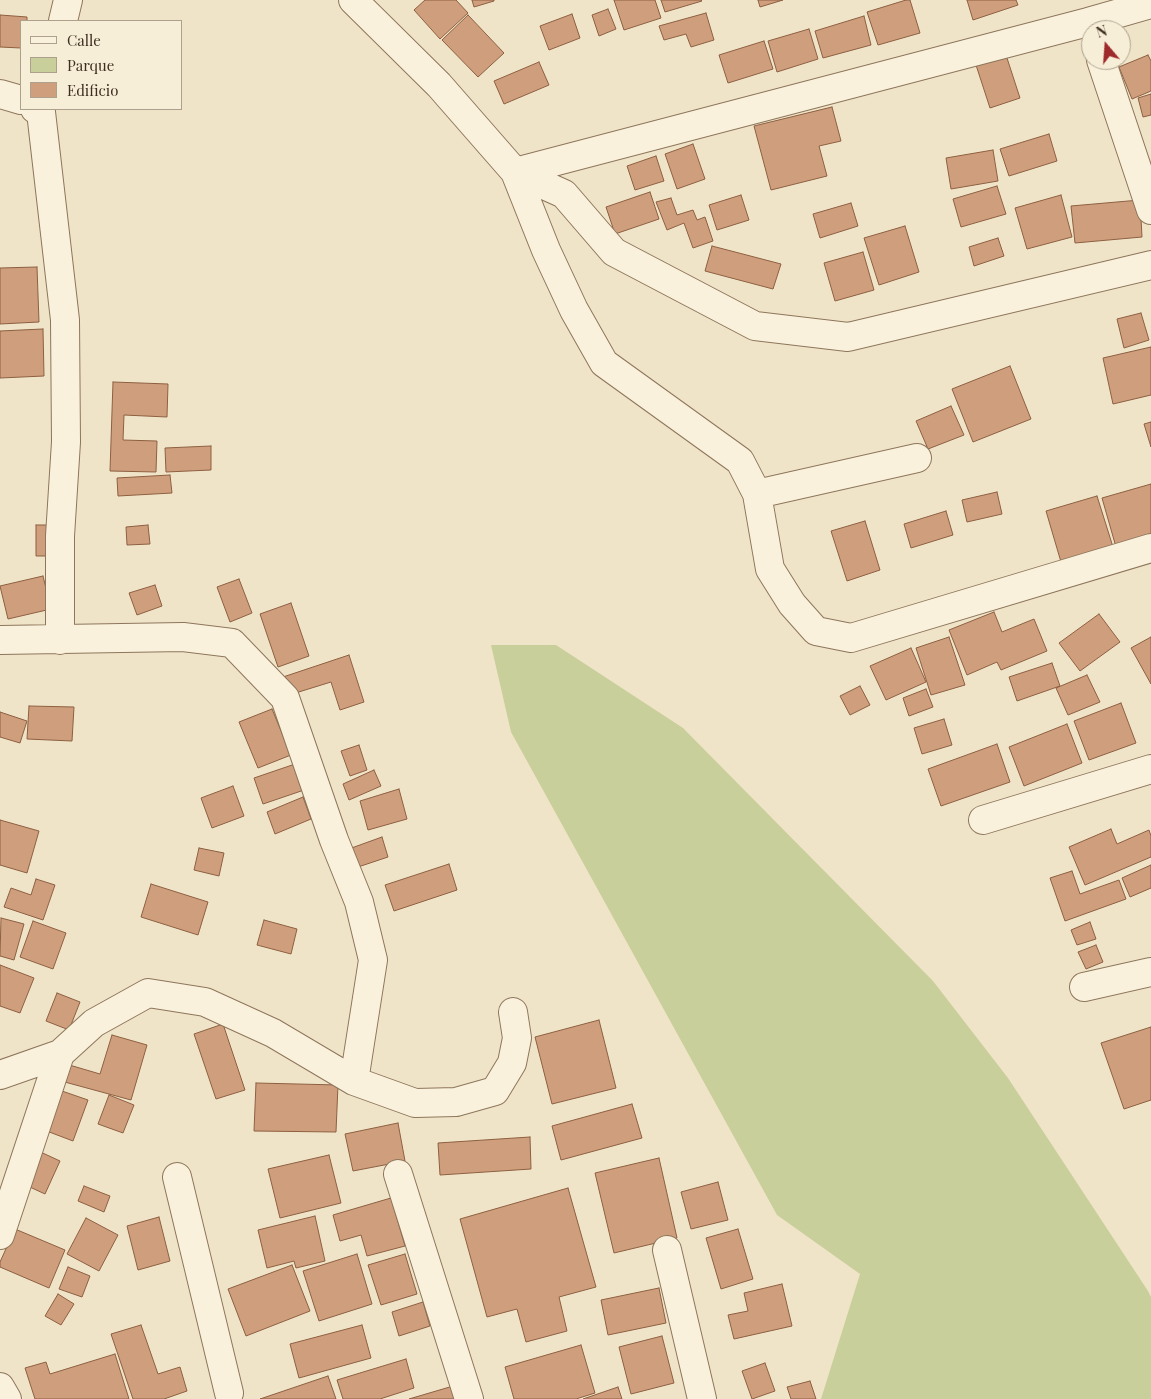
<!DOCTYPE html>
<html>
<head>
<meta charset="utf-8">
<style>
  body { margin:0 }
  #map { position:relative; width:1151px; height:1399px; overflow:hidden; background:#f0e4c8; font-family:"Playfair Display",serif }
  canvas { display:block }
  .legend { position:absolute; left:20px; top:20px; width:162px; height:90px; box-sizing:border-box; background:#f7eed8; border:1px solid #ada18e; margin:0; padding:6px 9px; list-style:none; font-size:15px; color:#3d2e20 }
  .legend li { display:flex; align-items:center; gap:10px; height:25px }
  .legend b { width:25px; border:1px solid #ada18e }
  .north { position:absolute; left:1081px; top:20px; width:50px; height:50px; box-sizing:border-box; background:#f7eed8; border:1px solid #ada18e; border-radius:50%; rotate:342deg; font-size:14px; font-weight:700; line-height:20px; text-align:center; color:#3d2e20 }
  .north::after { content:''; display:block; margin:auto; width:18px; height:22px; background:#9e2a2b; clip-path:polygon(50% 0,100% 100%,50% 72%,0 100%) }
</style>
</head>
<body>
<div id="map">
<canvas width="1151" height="1399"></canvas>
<ul class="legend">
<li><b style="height:6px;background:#faf1dc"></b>Calle</li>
<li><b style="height:14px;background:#c9cf9b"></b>Parque</li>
<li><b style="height:14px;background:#cf9f7d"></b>Edificio</li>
</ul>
<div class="north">N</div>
</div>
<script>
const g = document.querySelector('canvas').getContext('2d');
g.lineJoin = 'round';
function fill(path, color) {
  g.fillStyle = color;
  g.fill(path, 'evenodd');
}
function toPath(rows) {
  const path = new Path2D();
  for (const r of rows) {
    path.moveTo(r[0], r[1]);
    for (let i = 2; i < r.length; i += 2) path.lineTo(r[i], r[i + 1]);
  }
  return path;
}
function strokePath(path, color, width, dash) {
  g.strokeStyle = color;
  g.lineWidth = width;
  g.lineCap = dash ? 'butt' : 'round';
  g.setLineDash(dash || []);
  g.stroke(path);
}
const green = toPath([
  [491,645,556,645,683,728,933,981,1008,1078,1148,1291,1151,1297,1151,1399,821,1399,860,1274,777,1215,511,732]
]);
const building = toPath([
  [425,0,456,0,468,13,440,39,414,10,425,0],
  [472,0,494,0,494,1,474,7,472,0],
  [614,0,655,0,661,18,624,30,614,0],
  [661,0,701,0,702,1,665,12,661,0],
  [758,0,783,0,760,7,758,0],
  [906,0,910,0,920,33,878,45,867,12,906,0],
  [967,0,1016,0,1018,5,973,20,967,0],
  [608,9,616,29,599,36,592,15,608,9],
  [706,13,714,40,691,47,686,34,664,40,659,26,706,13],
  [572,14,580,38,549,50,540,26,572,14],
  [0,15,27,17,27,21,21,21,21,48,0,47,0,15],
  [468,15,504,53,478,77,442,40,468,15],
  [864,16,871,45,823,58,815,31,864,16],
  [809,29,818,59,777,72,768,41,809,29],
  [764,41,773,69,728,83,719,55,764,41],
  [1006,55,1020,98,990,108,976,65,1006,55],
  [1148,55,1151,61,1151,91,1132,99,1119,67,1148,55],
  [539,62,549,85,504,104,494,81,539,62],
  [1151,94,1151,115,1143,117,1138,98,1151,94],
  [832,107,841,141,819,146,827,176,771,190,754,126,832,107],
  [1049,134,1057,161,1009,176,1000,149,1049,134],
  [693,144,705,179,677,189,665,154,693,144],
  [993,150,998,181,951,189,946,158,993,150],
  [656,156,664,181,635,190,627,166,656,156],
  [997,186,1006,214,961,227,953,199,997,186],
  [650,192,659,219,615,234,606,207,650,192],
  [741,195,749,220,717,230,709,205,741,195],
  [1061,195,1072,237,1027,249,1015,208,1061,195],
  [671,198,677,215,693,210,697,220,705,217,713,241,693,248,684,223,667,230,656,202,671,198],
  [1140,200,1142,237,1075,243,1071,206,1140,200],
  [851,203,858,226,820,238,813,214,851,203],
  [905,226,919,272,879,285,864,238,905,226],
  [998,238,1004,256,974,266,969,247,998,238],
  [712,246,781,264,773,289,705,271,712,246],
  [863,252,874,290,835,301,824,263,863,252],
  [37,267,39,322,0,324,0,268,37,267],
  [1141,313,1149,340,1124,348,1117,319,1141,313],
  [43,329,44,376,0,378,0,331,43,329],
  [1151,347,1151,395,1113,404,1103,358,1151,347],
  [1010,366,1031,419,973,442,952,389,1010,366],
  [113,382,168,384,167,417,124,415,123,440,157,441,156,472,110,471,113,382],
  [951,406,964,435,928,449,916,421,951,406],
  [1151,422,1151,447,1144,424,1151,422],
  [211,446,211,470,166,472,165,448,211,446],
  [170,475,172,493,118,496,117,478,170,475],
  [1151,484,1151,537,1116,547,1102,498,1151,484],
  [997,492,1002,514,967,522,962,500,997,492],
  [1097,496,1113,547,1061,562,1046,511,1097,496],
  [946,511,953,535,911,548,904,524,946,511],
  [865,521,880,570,847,581,831,531,865,521],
  [36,525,57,525,57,556,36,556,36,525],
  [148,525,150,544,127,545,126,527,148,525],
  [43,576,51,609,8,619,0,586,43,576],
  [239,579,252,613,230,622,217,587,239,579],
  [155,585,162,606,137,615,129,593,155,585],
  [291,603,309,656,278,667,260,614,291,603],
  [994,612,1002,632,1034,619,1047,651,1001,670,997,662,967,675,949,630,994,612],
  [1099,614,1120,642,1080,671,1059,643,1099,614],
  [949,637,965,685,931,695,916,648,949,637],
  [1151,637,1151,684,1131,648,1151,637],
  [911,648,926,682,886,700,870,666,911,648],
  [349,655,364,702,340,710,331,682,289,695,283,677,349,655],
  [1052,663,1060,686,1017,701,1009,677,1052,663],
  [1087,675,1100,702,1068,715,1056,688,1087,675],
  [860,686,870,705,850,715,840,696,860,686],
  [926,689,933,707,909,716,903,698,926,689],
  [1121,703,1136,743,1089,760,1074,721,1121,703],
  [29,706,74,707,72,741,27,739,29,706],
  [272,709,291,755,258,768,239,722,272,709],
  [0,712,27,721,20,743,0,737,0,712],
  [944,719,952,745,922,754,914,728,944,719],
  [1067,724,1082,763,1024,786,1009,747,1067,724],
  [997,744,1010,782,941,806,928,769,997,744],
  [359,745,367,770,350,776,341,751,359,745],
  [301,762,310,788,263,804,254,778,301,762],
  [374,770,381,786,349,800,343,784,374,770],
  [233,786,244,816,212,828,201,798,233,786],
  [399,789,407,819,368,830,360,801,399,789],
  [303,797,311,819,275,834,267,812,303,797],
  [0,820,39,831,27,873,0,865,0,820],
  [1111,829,1117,844,1149,830,1151,836,1151,857,1085,885,1069,847,1111,829],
  [382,837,388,857,352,869,346,850,382,837],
  [199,848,224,853,219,876,194,870,199,848],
  [449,864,457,890,394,911,385,885,449,864],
  [1151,865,1151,888,1130,897,1122,878,1151,865],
  [1072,871,1080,894,1119,880,1126,899,1065,921,1050,878,1072,871],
  [36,879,55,885,43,920,4,907,11,888,31,895,36,879],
  [151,884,208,902,198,935,141,917,151,884],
  [1,918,24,924,14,960,0,956,1,918],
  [264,920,297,929,291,954,257,945,264,920],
  [33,921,66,933,53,969,20,957,33,921],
  [1090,922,1096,939,1077,945,1071,930,1090,922],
  [1096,945,1103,962,1086,969,1078,952,1096,945],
  [0,965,34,978,20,1013,0,1006,0,965],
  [57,993,80,1002,69,1030,46,1021,57,993],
  [599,1020,616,1088,552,1104,535,1037,599,1020],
  [223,1024,245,1090,216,1099,194,1034,223,1024],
  [1151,1027,1151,1100,1124,1109,1101,1043,1151,1027],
  [112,1035,147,1045,131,1100,61,1081,66,1064,100,1074,112,1035],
  [256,1083,338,1085,336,1132,254,1131,256,1083],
  [59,1090,88,1100,73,1141,44,1130,59,1090],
  [109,1095,134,1105,123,1133,98,1124,109,1095],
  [632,1104,642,1138,561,1160,552,1126,632,1104],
  [398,1123,405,1161,353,1171,345,1134,398,1123],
  [530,1137,531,1169,440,1175,438,1143,530,1137],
  [34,1149,60,1161,45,1194,19,1182,34,1149],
  [329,1155,341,1203,280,1218,268,1169,329,1155],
  [659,1158,677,1238,614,1253,595,1173,659,1158],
  [718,1182,728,1220,691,1229,681,1192,718,1182],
  [84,1186,110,1196,104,1212,78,1201,84,1186],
  [568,1188,596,1287,559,1297,567,1331,526,1342,517,1309,487,1317,460,1219,568,1188],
  [391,1198,405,1246,367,1256,361,1235,340,1241,333,1215,391,1198],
  [315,1216,325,1261,296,1268,294,1261,267,1268,258,1230,315,1216],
  [159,1217,170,1261,138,1270,127,1226,159,1217],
  [86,1218,118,1235,99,1271,67,1254,86,1218],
  [15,1229,65,1250,49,1288,0,1267,0,1262,15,1229],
  [738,1229,753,1279,721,1289,706,1238,738,1229],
  [357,1254,372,1304,319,1321,303,1271,357,1254],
  [405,1254,417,1294,381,1305,368,1265,405,1254],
  [292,1265,310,1311,246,1336,228,1289,292,1265],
  [68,1267,90,1276,82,1297,59,1289,68,1267],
  [782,1284,792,1326,734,1339,728,1315,748,1311,744,1293,782,1284],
  [659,1288,666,1323,608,1335,601,1300,659,1288],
  [58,1294,74,1304,61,1325,45,1316,58,1294],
  [423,1302,430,1326,399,1336,392,1312,423,1302],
  [141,1325,158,1374,180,1367,187,1391,164,1399,133,1399,111,1334,141,1325],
  [362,1325,371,1358,299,1378,290,1344,362,1325],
  [662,1336,674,1383,631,1394,619,1347,662,1336],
  [581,1345,595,1393,576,1399,514,1399,505,1367,581,1345],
  [115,1354,129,1399,35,1399,25,1368,46,1362,50,1374,115,1354],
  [406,1359,414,1388,380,1399,343,1399,337,1380,406,1359],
  [765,1363,775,1391,752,1399,742,1371,765,1363],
  [328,1376,336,1399,260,1399,328,1376],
  [810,1381,816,1399,791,1399,787,1387,810,1381],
  [460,1384,465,1399,409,1399,460,1384],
  [618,1387,622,1399,583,1399,618,1387]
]);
const minor = toPath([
  [353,0,439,85,515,172,546,250,574,310,604,363,740,461,757,494,770,569,792,604,816,631,851,638,1151,548],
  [63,21,68,0],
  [1101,60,1151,210],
  [0,94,21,100],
  [35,109,41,112,65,320,66,442,60,536,60,640],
  [515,172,564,194,614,252,755,326,848,337,1151,265],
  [515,172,1088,22,1151,4],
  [757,494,917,458],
  [0,640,183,637,232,643,285,698,334,840,359,902,373,960,354,1081],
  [983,820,1151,769],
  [1084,987,1151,972],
  [0,1075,60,1054,94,1023,148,993,205,1002,273,1033,354,1081,415,1103,456,1102,495,1091,512,1063,517,1038,513,1012],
  [398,1174,469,1399],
  [177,1177,229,1393],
  [0,1235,60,1054],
  [667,1250,702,1399],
  [0,1387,7,1399]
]);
fill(green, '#c9cf9b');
fill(building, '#cf9f7d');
strokePath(building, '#8d5f41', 1);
strokePath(minor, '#8d765c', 30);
strokePath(minor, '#faf1dc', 28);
</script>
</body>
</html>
